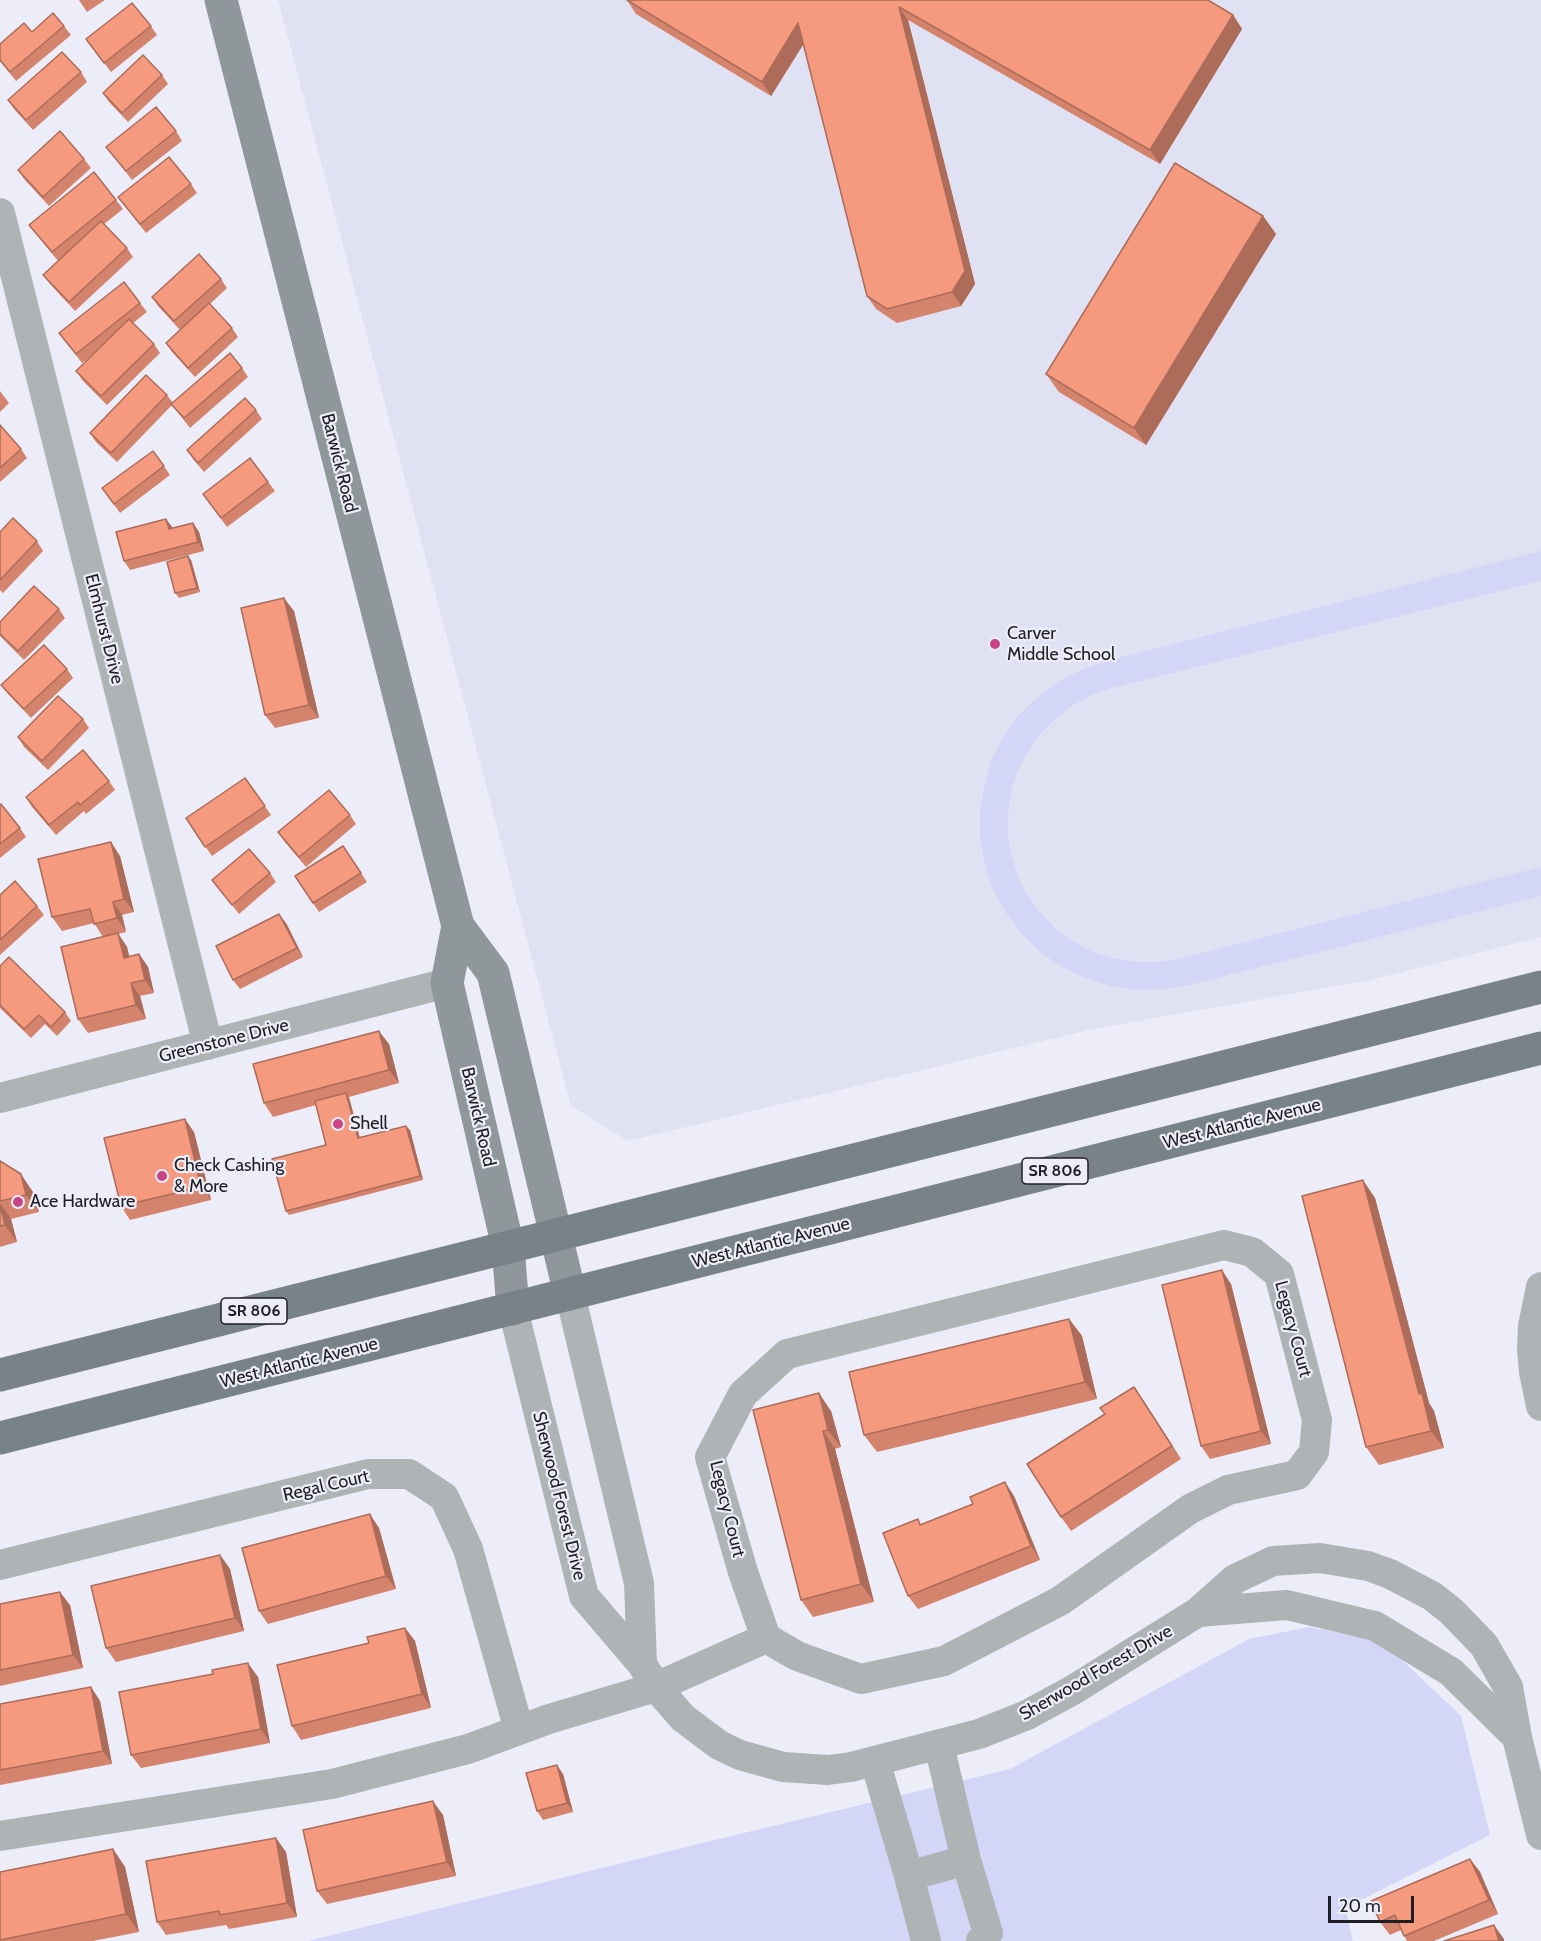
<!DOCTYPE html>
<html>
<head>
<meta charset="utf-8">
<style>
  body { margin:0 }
  #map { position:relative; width:1541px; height:1941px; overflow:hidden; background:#ecedf8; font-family:Cabin,sans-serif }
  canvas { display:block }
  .scale { position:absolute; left:1328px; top:1896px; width:86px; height:27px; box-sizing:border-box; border:3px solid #1f1f23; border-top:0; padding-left:8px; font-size:18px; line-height:21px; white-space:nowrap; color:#1f1f23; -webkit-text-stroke:4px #ecedf8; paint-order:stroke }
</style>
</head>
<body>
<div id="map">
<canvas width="1541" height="1941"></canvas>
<div class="scale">20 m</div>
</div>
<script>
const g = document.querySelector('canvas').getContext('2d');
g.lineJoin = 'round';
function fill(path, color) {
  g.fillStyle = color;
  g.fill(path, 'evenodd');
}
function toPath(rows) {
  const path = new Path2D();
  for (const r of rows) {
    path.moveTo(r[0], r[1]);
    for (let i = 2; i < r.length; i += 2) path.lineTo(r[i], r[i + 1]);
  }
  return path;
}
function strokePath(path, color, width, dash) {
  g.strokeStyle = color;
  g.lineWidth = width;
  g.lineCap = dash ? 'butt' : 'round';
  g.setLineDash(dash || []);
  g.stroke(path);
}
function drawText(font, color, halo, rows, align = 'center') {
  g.font = font + ' Cabin,sans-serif';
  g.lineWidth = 4.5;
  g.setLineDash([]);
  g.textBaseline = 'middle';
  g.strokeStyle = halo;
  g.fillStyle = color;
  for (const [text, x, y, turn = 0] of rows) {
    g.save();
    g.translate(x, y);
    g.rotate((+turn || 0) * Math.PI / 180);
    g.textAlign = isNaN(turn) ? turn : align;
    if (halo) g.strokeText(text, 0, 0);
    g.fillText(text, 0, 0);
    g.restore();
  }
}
const built = toPath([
  [278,0,1541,0,1541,937,1370,980,1093,1029,628,1141,571,1106]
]);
const green = toPath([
  [1541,551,1541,581,1113,688,1092,695,1073,705,1055,719,1040,734,1027,753,1017,772,1011,793,1008,814,1008,837,1012,858,1019,879,1029,898,1042,915,1058,931,1076,943,1095,953,1117,959,1138,962,1160,962,1182,958,1541,867,1541,896,1189,985,1163,989,1137,990,1111,986,1085,978,1062,967,1040,952,1022,934,1006,913,993,890,985,865,980,839,980,813,984,787,991,761,1003,738,1018,716,1037,698,1058,682,1081,670,1106,661],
  [1309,1627,1383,1642,1461,1716,1490,1835,1345,1908,1353,1941,308,1941,698,1844,1010,1769,1249,1639]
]);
const street = toPath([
  [0,213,208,1045],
  [0,1098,447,983],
  [1541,1287,1533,1326,1532,1349,1534,1372,1541,1406],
  [570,1294,639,1583,642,1664],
  [513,1309,584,1596,642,1664,656,1687,683,1718,719,1745,740,1755,783,1767,828,1770,851,1767,979,1734,1027,1715,1073,1690,1198,1612,1235,1579,1273,1561,1320,1558,1368,1566,1390,1574,1432,1596,1451,1611,1484,1645,1508,1687,1517,1737,1541,1835],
  [0,1565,368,1474,409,1474,444,1497,468,1549,519,1730],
  [1198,1612,1287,1605,1375,1626,1451,1672,1517,1737],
  [939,1745,966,1860,988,1933,981,1941],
  [875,1761,909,1876,926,1941],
  [0,1836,332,1784,468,1749,549,1719,656,1687,766,1638,797,1656,861,1679,944,1661,1060,1601,1190,1509,1228,1490,1297,1475,1314,1452,1317,1420,1279,1274,1252,1252,1224,1245,787,1354,743,1394,710,1457,743,1572,766,1638],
  [909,1876,966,1860]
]);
const secondary = toPath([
  [221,0,458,926,493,973,570,1294],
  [458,926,447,983,508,1247,513,1309]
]);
const primary = toPath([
  [0,1375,1541,987],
  [0,1438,1541,1048]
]);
const wall = toPath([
  [79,0,105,0,87,12],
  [627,0,1233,15,1242,29,1160,164,908,20,975,284,961,306,897,323,876,309,867,296,803,44,771,96,636,14],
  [64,26,71,35,16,81,0,61,0,44,32,32],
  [151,26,157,35,111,72,86,39],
  [81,72,87,82,33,130,14,109,8,100],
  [162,75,168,84,128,122,109,102,103,93],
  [176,131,182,141,132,180,106,147],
  [84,159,91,168,49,206,24,179,18,170],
  [191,184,197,193,146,233,118,197],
  [116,200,123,209,104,224,127,248,133,257,75,311,50,284,43,275,58,261,29,225],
  [1263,216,1276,234,1146,445,1059,392,1046,374],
  [221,279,227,288,210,304,232,328,238,337,195,377,172,352,166,343,180,330,158,306,152,297],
  [140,303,147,312,133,323,154,344,160,353,107,405,83,381,76,371,94,354,82,363,59,333],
  [242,368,248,377,190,428,172,405,117,462,96,442,90,433,167,395,173,403],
  [0,391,9,403,0,412],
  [256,410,262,419,204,472,193,459,187,450],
  [0,425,21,449,27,458,0,482],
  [153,451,170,475,120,513,102,488],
  [250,458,275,491,227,527,203,494],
  [193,523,199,532,204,551,130,570,124,561,173,528],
  [0,532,37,541,43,551,3,593,0,590],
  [191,560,200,592,179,598,175,593],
  [59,609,65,618,24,660,0,636,0,622],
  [294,611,319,718,275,728,265,715],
  [67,669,73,678,31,718,8,694,1,685],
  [83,719,89,728,48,770,24,747,18,737],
  [245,778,271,815,212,856,186,818],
  [109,781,115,790,86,814,84,811,56,835,32,807,26,797],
  [0,805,20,828,26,837,0,858],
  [350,815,356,824,306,867,284,841,278,832],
  [343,846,367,882,319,912,313,903],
  [120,856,134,912,122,915,126,932,118,934,127,947,129,956,139,954,148,967,154,993,140,996,146,1019,88,1033,78,1019,103,937,94,923,62,931,52,917],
  [270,873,276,882,239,914,212,880],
  [0,895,37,906,44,915,0,955],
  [286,923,303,957,240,989,233,980],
  [0,966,65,1012,71,1021,57,1036,45,1024,31,1038,0,1008],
  [389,1044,399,1083,349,1097,360,1138,410,1130,423,1180,289,1215,286,1211,326,1145,316,1105,273,1117,264,1103],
  [194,1132,211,1200,130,1220,121,1206],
  [0,1161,33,1192,39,1212,11,1219,17,1242,0,1247],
  [1375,1198,1429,1403,1434,1411,1444,1448,1379,1465,1366,1447],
  [1231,1284,1271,1444,1210,1459,1201,1446],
  [1069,1319,1082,1336,1097,1399,877,1452,864,1435],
  [1143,1400,1181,1459,1071,1531,1061,1517],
  [753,1410,831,1411,841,1447,835,1449,874,1602,813,1617,801,1600],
  [1014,1496,1040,1560,918,1609,908,1596,922,1525],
  [379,1528,396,1589,268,1624,259,1611],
  [220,1555,230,1569,244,1631,116,1662,106,1648],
  [0,1604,70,1605,83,1668,0,1686],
  [405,1628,415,1641,431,1708,301,1740,292,1726,369,1643],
  [258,1677,270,1743,141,1768,131,1755],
  [91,1687,100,1701,112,1764,0,1785,0,1704],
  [563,1774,573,1812,543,1820,537,1811],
  [443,1815,456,1876,327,1904,317,1891],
  [113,1849,125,1867,139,1932,93,1941,0,1941,0,1872],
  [286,1852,297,1917,229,1929,226,1925,166,1935,157,1922],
  [1470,1859,1480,1872,1498,1914,1434,1941,1407,1941,1401,1930,1390,1935,1380,1922]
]);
const shadedWall = toPath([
  [899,7,908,20,975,284,961,306,952,292],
  [1233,15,1242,29,1160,164,1150,150],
  [798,23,808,37,771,96,762,82],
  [1263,216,1276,234,1146,445,1134,428],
  [166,519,173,528,169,529],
  [193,523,199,532,204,551,198,542],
  [188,556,191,560,200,592,197,588],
  [284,598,294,611,319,718,309,705],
  [111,842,120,856,134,912,124,899],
  [113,902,122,915,126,932,117,918],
  [279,914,286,923,303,957,297,948],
  [118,933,127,947,133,971,124,958],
  [139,954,148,967,154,993,145,980],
  [131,983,140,996,146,1019,136,1005],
  [379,1031,389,1044,399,1083,389,1070],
  [346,1093,349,1098,361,1143,358,1138],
  [185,1119,194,1132,211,1200,201,1187],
  [406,1126,410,1130,423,1180,420,1176],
  [21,1174,33,1192,39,1212,26,1195],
  [1363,1180,1375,1198,1429,1403,1434,1411,1444,1448,1431,1431,1419,1394],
  [0,1203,11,1219,17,1242,5,1225],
  [1222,1270,1231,1284,1271,1444,1261,1431],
  [1069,1319,1082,1336,1097,1399,1085,1382],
  [1134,1387,1143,1400,1181,1459,1172,1446],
  [819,1393,831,1411,841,1447,828,1430],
  [823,1431,835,1449,874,1602,861,1584],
  [1005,1482,1014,1496,1040,1560,1031,1546],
  [370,1514,379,1528,396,1589,386,1576],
  [220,1555,230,1569,244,1631,235,1618],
  [60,1592,70,1605,83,1668,73,1655],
  [405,1628,415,1641,431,1708,422,1694],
  [248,1663,258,1677,270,1743,261,1729],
  [91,1687,100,1701,112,1764,103,1751],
  [557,1765,563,1774,573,1812,567,1803],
  [433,1801,443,1815,456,1876,447,1862],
  [276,1838,286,1852,297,1917,287,1903],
  [113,1849,125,1867,139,1932,126,1914],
  [1470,1859,1480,1872,1498,1914,1489,1900],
  [1494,1925,1504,1939,1504,1941,1499,1941]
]);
const building = toPath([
  [627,0,1208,0,1233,15,1150,150,899,7,965,271,952,292,887,309,867,296,798,23,762,82,627,0],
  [132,3,151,26,104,63,86,39,132,3],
  [53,13,64,26,10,72,0,60,0,44,24,23,32,32,53,13],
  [62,52,81,72,26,120,8,100,62,52],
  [143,55,162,75,122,113,103,93,143,55],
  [156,107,176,131,126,171,106,147,156,107],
  [60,131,84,159,43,197,18,170,60,131],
  [169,157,191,184,140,224,118,197,169,157],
  [1175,163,1263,216,1134,428,1046,374,1175,163],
  [94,172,116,200,52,252,29,225,94,172],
  [101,221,127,248,69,302,43,275,101,221],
  [199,254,221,279,174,321,152,297,199,254],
  [124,282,140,303,76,354,59,333,124,282],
  [209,303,232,328,188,368,166,343,209,303],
  [129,319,154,344,101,396,76,371,129,319],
  [230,353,242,368,184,418,171,404,230,353],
  [146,375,167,395,111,453,90,433,146,375],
  [245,398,256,410,198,463,187,450,245,398],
  [0,425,21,449,0,468,0,425],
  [153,451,164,466,114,504,102,488,153,451],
  [250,458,268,482,221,518,203,494,250,458],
  [13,518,37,541,0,580,0,532,13,518],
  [166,519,169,529,193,523,198,542,124,561,116,532,166,519],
  [188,556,197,588,175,593,167,562,188,556],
  [34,586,59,609,18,651,0,634,0,622,34,586],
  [284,598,309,705,265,715,241,608,284,598],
  [44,645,67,669,24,709,1,685,44,645],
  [58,696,83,719,42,761,18,737,58,696],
  [83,750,109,781,80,805,78,802,49,825,26,797,83,750],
  [245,778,265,806,205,847,186,818,245,778],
  [329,790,350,815,299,857,278,832,329,790],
  [1,804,20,828,0,844,0,805,1,804],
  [111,842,124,899,113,902,117,918,94,924,90,909,52,917,38,859,111,842],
  [343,846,361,873,313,903,295,876,343,846],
  [249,849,270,873,232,905,212,880,249,849],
  [15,881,37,906,0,940,0,895,15,881],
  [279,914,297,948,233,980,216,946,279,914],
  [118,933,124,958,139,954,145,980,131,983,136,1005,78,1019,61,947,118,933],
  [9,957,65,1012,51,1027,39,1015,24,1029,0,1005,0,966,9,957],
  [379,1031,389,1070,264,1103,253,1064,379,1031],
  [346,1093,358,1138,406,1126,420,1176,286,1211,272,1159,326,1145,315,1101,346,1093],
  [185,1119,201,1187,121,1206,104,1138,185,1119],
  [0,1161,21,1174,26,1195,0,1201,0,1161],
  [1363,1180,1419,1394,1422,1393,1431,1431,1366,1447,1302,1196,1363,1180],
  [0,1205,5,1225,0,1226,0,1205],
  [1222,1270,1261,1431,1201,1446,1162,1285,1222,1270],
  [1069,1319,1085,1382,864,1435,849,1372,1069,1319],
  [1134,1387,1172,1446,1061,1517,1027,1464,1105,1414,1100,1408,1134,1387],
  [819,1393,828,1430,823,1431,861,1584,801,1600,753,1410,819,1393],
  [1005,1482,1031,1546,908,1596,883,1533,918,1519,920,1525,973,1504,970,1497,1005,1482],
  [370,1514,386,1576,259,1611,242,1548,370,1514],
  [220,1555,235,1618,106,1648,91,1586,220,1555],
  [60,1592,73,1655,0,1670,0,1604,60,1592],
  [405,1628,422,1694,292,1726,277,1665,369,1643,367,1637,405,1628],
  [248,1663,261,1729,131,1755,119,1692,213,1674,212,1670,248,1663],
  [91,1687,103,1751,0,1770,0,1704,91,1687],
  [557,1765,567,1803,537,1811,526,1773,557,1765],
  [433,1801,447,1862,317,1891,303,1830,433,1801],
  [276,1838,287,1903,220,1915,219,1911,157,1922,146,1861,276,1838],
  [113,1849,126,1914,0,1940,0,1872,113,1849],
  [1470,1859,1489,1900,1404,1936,1395,1915,1380,1922,1371,1901,1470,1859],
  [1494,1925,1499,1941,1444,1941,1494,1925]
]);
const markers = [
  [995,644,6,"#ca4485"],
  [338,1124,6,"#ca4485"],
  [162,1176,6,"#ca4485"],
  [18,1202,6,"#ca4485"]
];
const shields = [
  [1055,1171,66],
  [254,1311,66]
];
const shieldNames = [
  ["SR 806",1055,1171],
  ["SR 806",254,1311]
];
const streetNames = [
  ["Barwick Road",339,463,76],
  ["Elmhurst Drive",104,629,76],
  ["Greenstone Drive",224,1041,-14],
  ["Barwick Road",478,1117,77],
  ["West Atlantic Avenue",1242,1124,-14],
  ["West Atlantic Avenue",771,1243,-14],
  ["Legacy Court",1293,1329,75],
  ["West Atlantic Avenue",299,1363,-14],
  ["Regal Court",326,1486,-13],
  ["Sherwood Forest Drive",559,1496,76],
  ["Legacy Court",727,1509,76],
  ["Sherwood Forest Drive",1096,1673,-30]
];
const poiNames = [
  ["Carver",1007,634],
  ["Middle School",1007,655],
  ["Shell",350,1124],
  ["Check Cashing",174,1166],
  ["& More",174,1187],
  ["Ace Hardware",30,1202]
];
fill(built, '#e0e1f3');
fill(green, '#d4d6f7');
strokePath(street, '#aeb4b5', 30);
strokePath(secondary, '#8f979a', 33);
strokePath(primary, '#798286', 33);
fill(wall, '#d4846d');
fill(shadedWall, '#ac6c59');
fill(building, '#f69a7f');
strokePath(building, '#ac6c59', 1.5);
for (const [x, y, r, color] of markers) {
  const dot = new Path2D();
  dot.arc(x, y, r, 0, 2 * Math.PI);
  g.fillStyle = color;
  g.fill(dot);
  strokePath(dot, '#ecedf8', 2);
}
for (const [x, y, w] of shields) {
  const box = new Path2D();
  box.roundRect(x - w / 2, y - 13, w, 26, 4.5);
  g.fillStyle = '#ecedf8';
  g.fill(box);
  strokePath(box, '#1f1f23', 1.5);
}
drawText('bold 16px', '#1f1f23', null, shieldNames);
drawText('18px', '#1f1f23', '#ecedf8', streetNames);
drawText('18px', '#1f1f23', '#ecedf8', poiNames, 'left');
</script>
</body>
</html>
